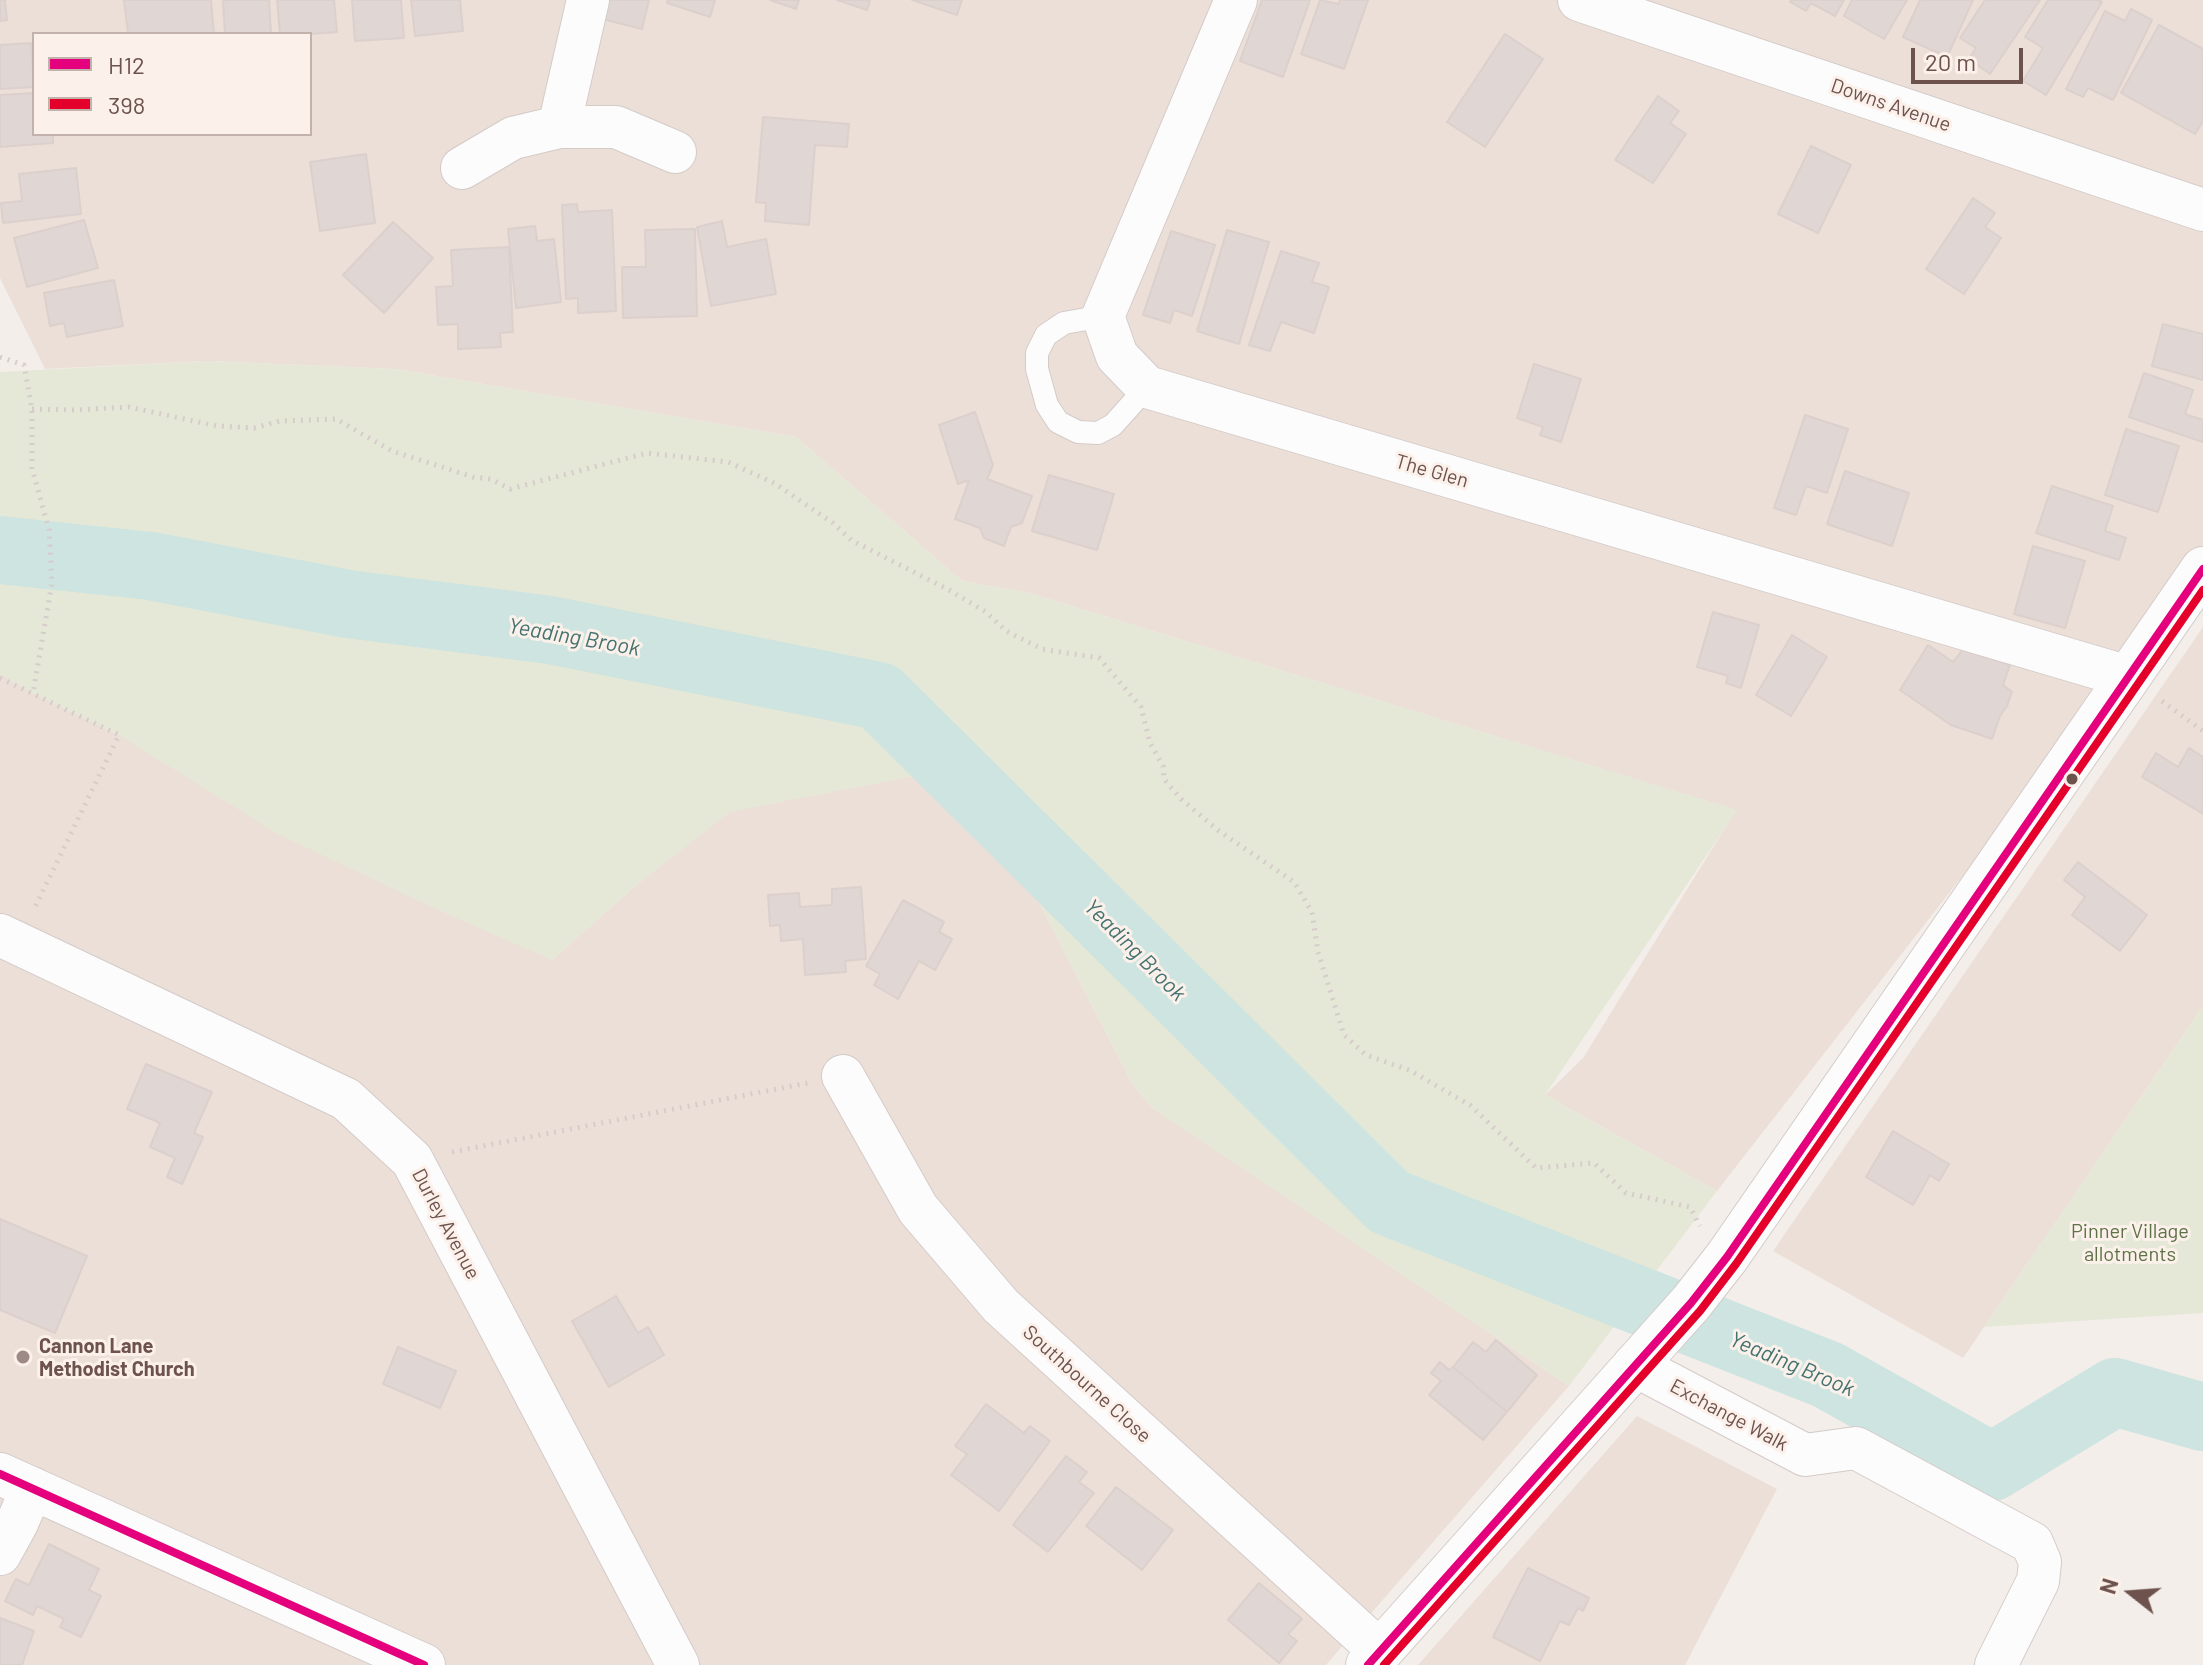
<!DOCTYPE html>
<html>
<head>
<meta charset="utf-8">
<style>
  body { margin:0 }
  #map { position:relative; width:2203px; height:1665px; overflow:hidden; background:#f4eeea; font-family:Barlow,sans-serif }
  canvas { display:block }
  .legend { position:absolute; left:32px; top:32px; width:280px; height:104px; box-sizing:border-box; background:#fcf1ea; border:2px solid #c3b1ac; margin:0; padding:10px 14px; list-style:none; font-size:24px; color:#6e524e }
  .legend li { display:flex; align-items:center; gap:16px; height:40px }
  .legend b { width:40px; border:2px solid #c3b1ac }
  .north { position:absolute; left:2091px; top:1553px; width:80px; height:80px; -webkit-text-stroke:6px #fcf1ea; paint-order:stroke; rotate:287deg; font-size:22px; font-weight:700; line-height:32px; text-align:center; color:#6e524e }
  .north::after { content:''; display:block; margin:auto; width:28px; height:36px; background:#6e524e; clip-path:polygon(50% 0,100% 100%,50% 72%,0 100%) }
  .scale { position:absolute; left:1911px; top:48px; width:112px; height:36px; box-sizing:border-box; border:4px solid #6e524e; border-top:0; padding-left:10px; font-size:24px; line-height:28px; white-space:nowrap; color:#6e524e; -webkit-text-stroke:6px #fcf1ea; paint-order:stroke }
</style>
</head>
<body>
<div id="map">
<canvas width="2203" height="1665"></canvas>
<ul class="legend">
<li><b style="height:10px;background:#e5007d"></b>H12</li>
<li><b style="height:10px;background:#e4002b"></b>398</li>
</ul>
<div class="north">N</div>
<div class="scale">20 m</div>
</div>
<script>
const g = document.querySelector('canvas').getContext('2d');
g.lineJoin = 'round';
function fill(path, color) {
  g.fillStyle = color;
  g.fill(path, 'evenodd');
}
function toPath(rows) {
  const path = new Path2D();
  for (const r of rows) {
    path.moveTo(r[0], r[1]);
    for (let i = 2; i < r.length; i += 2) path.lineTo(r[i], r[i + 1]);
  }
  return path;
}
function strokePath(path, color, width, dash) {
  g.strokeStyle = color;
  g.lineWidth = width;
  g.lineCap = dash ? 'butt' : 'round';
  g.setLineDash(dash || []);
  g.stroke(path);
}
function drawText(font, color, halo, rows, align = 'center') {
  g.font = font + ' Barlow,sans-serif';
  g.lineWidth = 6;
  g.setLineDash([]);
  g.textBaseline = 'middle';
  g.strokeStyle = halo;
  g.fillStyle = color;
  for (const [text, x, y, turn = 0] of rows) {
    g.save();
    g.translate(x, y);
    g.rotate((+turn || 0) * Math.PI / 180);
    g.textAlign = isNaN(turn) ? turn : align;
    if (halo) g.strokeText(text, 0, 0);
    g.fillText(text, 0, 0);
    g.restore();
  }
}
const residential = toPath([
  [0,0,2203,0,2203,550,2073,734,1717,1191,1545,1095,1583,1058,1736,810,1026,592,962,581,796,437,395,369,208,361,45,369,0,278],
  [34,34,310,34,310,134,34,134],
  [2203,627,2203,1006,1963,1358,1773,1251],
  [0,674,33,693,119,735,552,960,635,886,730,811,918,775,1032,889,1132,1083,1151,1107,1569,1386,1326,1665,0,1665],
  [1637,1416,1777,1489,1685,1665,1418,1665]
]);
const green = toPath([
  [208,361,395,369,796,437,962,581,1026,592,1737,810,1545,1095,1717,1191,1569,1386,1151,1107,1132,1083,1032,889,918,775,730,812,635,886,552,960,436,909,276,833,119,735,33,693,0,674,0,372],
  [2203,1006,2203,1313,1984,1327,2201,1009]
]);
const river = toPath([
  [0,550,151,566,348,604,550,630,879,696,1389,1202,1828,1375,1992,1467,2115,1392,2203,1417]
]);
const building = toPath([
  [0,0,5,0,7,20,0,21,0,0],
  [124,0,211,0,214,34,128,34,124,0],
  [223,0,269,0,271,34,225,34,223,0],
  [277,0,334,0,337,32,310,34,280,34,277,0],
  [352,0,401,0,404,38,355,41,352,0],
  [411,0,460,0,463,31,415,36,411,0],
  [589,0,649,0,642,29,586,15,589,0],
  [668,0,715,0,710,17,667,3,668,0],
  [770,0,799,0,796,9,770,0],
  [837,0,870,0,867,10,837,0],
  [912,0,962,0,957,15,912,0],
  [1262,0,1310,0,1283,77,1240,61,1262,0],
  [1320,0,1339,4,1340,0,1368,0,1344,69,1301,54,1320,0],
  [1791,0,1844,0,1835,16,1811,3,1806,11,1790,2,1791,0],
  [1852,0,1907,0,1884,39,1844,16,1852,0],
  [1920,0,1973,0,1947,57,1903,37,1920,0],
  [1985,0,2040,0,1990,74,1969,59,1976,48,1960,38,1985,0],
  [2048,0,2098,0,2102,2,2046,95,2023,81,2043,48,2025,37,2048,0],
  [2131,9,2152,20,2113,100,2088,88,2083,97,2066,89,2105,11,2125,21,2131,9],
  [2159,25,2203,49,2203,121,2195,134,2121,93,2159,25],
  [1505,34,1543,59,1485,147,1447,122,1505,34],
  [31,43,34,87,0,89,0,45,31,43],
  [34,93,34,134,53,134,53,143,0,147,0,95,34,93],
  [1658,96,1679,111,1670,123,1686,134,1653,183,1615,160,1658,96],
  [763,117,849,124,847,147,815,145,809,225,765,221,766,203,756,202,763,117],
  [1811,146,1851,165,1818,233,1778,214,1811,146],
  [366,154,375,223,320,231,310,162,366,154],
  [76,168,81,214,3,223,1,203,22,201,19,174,76,168],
  [1973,198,1995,213,1985,227,2001,238,1964,294,1926,269,1973,198],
  [577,204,578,212,612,210,616,311,578,313,578,298,566,299,562,205,577,204],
  [84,220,98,268,27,287,14,238,84,220],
  [722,221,727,247,766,239,776,294,711,306,697,227,722,221],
  [393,222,433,258,384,313,343,275,393,222],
  [535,226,537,241,554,239,561,302,516,308,508,229,535,226],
  [695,229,697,316,623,318,622,267,646,267,645,230,695,229],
  [1227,230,1269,242,1239,344,1197,331,1227,230],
  [1171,231,1215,245,1192,316,1174,310,1170,323,1143,315,1171,231],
  [509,247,513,332,500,333,501,347,458,349,458,324,438,325,436,287,453,286,451,250,509,247],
  [1281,251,1319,263,1312,282,1329,287,1314,333,1281,322,1270,351,1249,345,1281,251],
  [114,280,123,326,67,337,64,323,50,326,44,293,114,280],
  [2163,324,2203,334,2203,380,2152,366,2163,324],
  [1534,364,1581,379,1561,442,1540,435,1543,427,1517,418,1534,364],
  [2144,373,2193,390,2185,414,2203,420,2203,442,2129,417,2144,373],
  [975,412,993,465,987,479,1032,496,1022,523,1011,527,1004,546,984,538,980,528,955,519,969,480,958,484,939,425,975,412],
  [1805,415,1848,429,1827,493,1806,486,1796,515,1774,508,1805,415],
  [2126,429,2179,446,2158,512,2105,495,2126,429],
  [1845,471,1909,493,1892,546,1827,524,1845,471],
  [1049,475,1114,494,1097,550,1032,531,1049,475],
  [2052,486,2113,506,2105,531,2126,538,2119,560,2036,533,2052,486],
  [2033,546,2085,561,2065,628,2014,614,2033,546],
  [1713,612,1759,625,1741,688,1726,683,1728,676,1697,667,1713,612],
  [1792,635,1827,657,1791,716,1756,695,1792,635],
  [1928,645,1953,662,1963,649,2010,665,2003,685,2012,692,2007,706,2000,716,1992,739,1951,725,1900,690,1928,645],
  [2189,748,2203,757,2203,814,2142,777,2156,753,2178,767,2189,748],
  [2078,862,2147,915,2120,951,2072,915,2085,897,2064,880,2078,862],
  [861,887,866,959,845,961,846,972,805,975,803,939,781,941,780,925,770,926,768,895,799,893,800,907,832,905,832,889,861,887],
  [903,900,944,922,939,932,952,939,935,970,919,961,898,999,874,985,880,974,866,966,903,900],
  [146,1064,212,1092,194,1133,203,1137,182,1184,167,1177,175,1158,150,1147,160,1123,127,1109,146,1064],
  [1893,1131,1949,1164,1939,1181,1930,1175,1913,1205,1866,1177,1893,1131],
  [0,1219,87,1256,55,1333,0,1310,0,1219],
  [616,1296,638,1333,648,1327,664,1355,609,1387,572,1321,616,1296],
  [1496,1340,1537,1375,1507,1412,1453,1367,1473,1342,1486,1352,1496,1340],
  [398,1347,456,1371,440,1408,383,1384,398,1347],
  [1440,1362,1449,1370,1453,1367,1507,1412,1483,1440,1429,1395,1441,1381,1431,1373,1440,1362],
  [986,1404,1024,1433,1030,1426,1050,1441,999,1511,951,1475,967,1454,955,1446,986,1404],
  [1066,1456,1087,1472,1079,1482,1094,1493,1048,1552,1013,1525,1066,1456],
  [1116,1487,1173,1530,1142,1570,1086,1526,1116,1487],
  [49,1544,99,1569,89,1590,101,1596,81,1637,60,1627,64,1619,37,1606,33,1615,5,1601,16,1579,29,1585,49,1544],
  [1528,1568,1589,1598,1583,1611,1578,1608,1569,1625,1560,1621,1540,1661,1493,1637,1528,1568],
  [1259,1583,1302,1619,1288,1634,1297,1641,1279,1663,1228,1620,1259,1583],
  [0,1618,34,1631,22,1665,0,1665,0,1618]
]);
const path = toPath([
  [0,357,24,365,32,409,32,468,49,530,52,583,33,693],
  [32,409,74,410,129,407,217,426,254,428,280,421,336,419,392,451,473,477,491,479,510,489,647,453,728,462,774,483,833,523,851,540,949,590,986,612,1006,631,1042,649,1099,658,1141,707,1150,743,1163,766,1164,779,1181,799,1219,831,1294,882,1312,912,1318,952,1344,1035,1366,1055,1409,1070,1470,1105,1536,1168,1594,1163,1626,1193,1690,1207,1700,1226],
  [0,678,119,735,35,907],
  [2162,701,2203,731],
  [452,1152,808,1083]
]);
const service = toPath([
  [1103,316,1064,323,1046,335,1037,353,1037,369,1047,405,1058,422,1078,432,1098,433,1113,425,1147,387]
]);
const minor = toPath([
  [1236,0,1103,316,1117,356,1147,387,2128,677],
  [1579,0,2203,210],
  [559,127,588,0],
  [462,168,513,138,559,127,616,127,675,152],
  [0,935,346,1099,412,1160,678,1665],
  [843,1076,918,1209,1001,1306,1380,1651],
  [1634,1365,1805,1455,1856,1448,2032,1543,2040,1562,2038,1581,1996,1665],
  [0,1474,424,1665],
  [0,1554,17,1523,32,1488]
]);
const tertiary = toPath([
  [1368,1665,1691,1303,1727,1257,2203,569]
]);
const bus1 = toPath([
  [0,1474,424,1665],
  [1368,1665,1691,1303,1727,1257,2203,569]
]);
const bus2 = toPath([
  [1384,1665,1700,1311,1736,1264,2203,590]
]);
const markers = [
  [2072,779,7,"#6e524e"],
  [23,1357,8,"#9d8985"]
];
const streetNames = [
  ["Downs Avenue",1891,105,19],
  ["The Glen",1432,471,16],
  ["Durley Avenue",446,1224,62],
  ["Southbourne Close",1087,1384,42],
  ["Exchange Walk",1729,1415,28]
];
const parkNames = [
  ["Pinner Village",2130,1231],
  ["allotments",2130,1254]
];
const poiNames = [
  ["Cannon Lane",39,1346],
  ["Methodist Church",39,1369]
];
const waterNames = [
  ["Yeading Brook",574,637,10],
  ["Yeading Brook",1135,950,45],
  ["Yeading Brook",1792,1364,23]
];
fill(residential, '#ecdfd8');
fill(green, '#e5e8d6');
strokePath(river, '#cde4e1', 68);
fill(building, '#e0d6d3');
strokePath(building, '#dcd0cd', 2);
strokePath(service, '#d3cbc8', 24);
strokePath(minor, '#d3cbc8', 44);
strokePath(tertiary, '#d3cbc8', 46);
strokePath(path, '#d6cccb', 5, [2, 6]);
strokePath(service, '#fdfcfc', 22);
strokePath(minor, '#fdfcfc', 42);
strokePath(tertiary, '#fdfcfc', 44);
strokePath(bus1, '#e5007d', 8);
strokePath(bus2, '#e4002b', 8);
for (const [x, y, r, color] of markers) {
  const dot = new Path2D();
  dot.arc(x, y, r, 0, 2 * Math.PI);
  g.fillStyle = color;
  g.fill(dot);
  strokePath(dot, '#fcf1ea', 3);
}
drawText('20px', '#6e524e', '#fcf1ea', streetNames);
drawText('20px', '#5d7247', '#fcf1ea', parkNames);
drawText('bold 20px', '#6e524e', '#fcf1ea', poiNames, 'left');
drawText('italic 22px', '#447270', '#fcf1ea', waterNames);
</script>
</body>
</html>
